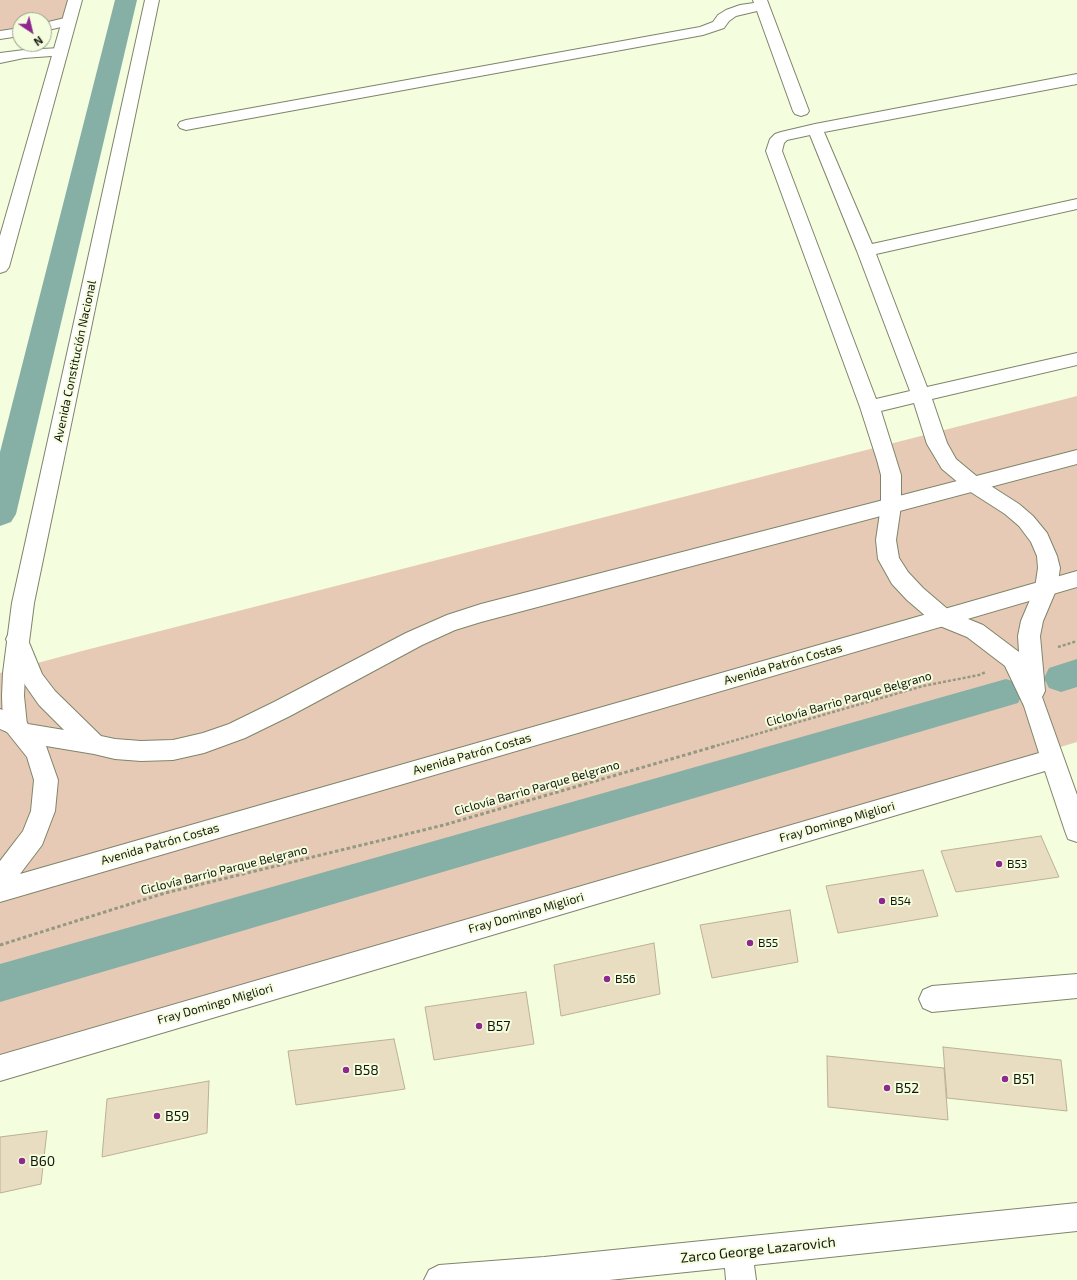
<!DOCTYPE html>
<html>
<head>
<meta charset="utf-8">
<style>
  body { margin:0 }
  #map { position:relative; width:1077px; height:1280px; overflow:hidden; background:#f5fddf; font-family:"Exo 2",sans-serif }
  canvas { display:block }
  .north { position:absolute; left:12px; top:12px; width:40px; height:40px; box-sizing:border-box; background:#f5fddf; border:1px solid #9aa08a; border-radius:50%; rotate:145deg; font-size:11px; font-weight:700; line-height:16px; text-align:center; color:#12150a }
  .north::after { content:''; display:block; margin:auto; width:14px; height:18px; background:#8f288d; clip-path:polygon(50% 0,100% 100%,50% 72%,0 100%) }
</style>
</head>
<body>
<div id="map">
<canvas width="1077" height="1280"></canvas>
<div class="north">N</div>
</div>
<script>
const g = document.querySelector('canvas').getContext('2d');
g.lineJoin = 'round';
function fill(path, color) {
  g.fillStyle = color;
  g.fill(path, 'evenodd');
}
function toPath(rows) {
  const path = new Path2D();
  for (const r of rows) {
    path.moveTo(r[0], r[1]);
    for (let i = 2; i < r.length; i += 2) path.lineTo(r[i], r[i + 1]);
  }
  return path;
}
function strokePath(path, color, width, dash) {
  g.strokeStyle = color;
  g.lineWidth = width;
  g.lineCap = dash ? 'butt' : 'round';
  g.setLineDash(dash || []);
  g.stroke(path);
}
function drawText(font, color, halo, rows, align = 'center') {
  g.font = font + ' "Exo 2",sans-serif';
  g.lineWidth = 4;
  g.setLineDash([]);
  g.textBaseline = 'middle';
  g.strokeStyle = halo;
  g.fillStyle = color;
  for (const [text, x, y, turn = 0] of rows) {
    g.save();
    g.translate(x, y);
    g.rotate((+turn || 0) * Math.PI / 180);
    g.textAlign = isNaN(turn) ? turn : align;
    if (halo) g.strokeText(text, 0, 0);
    g.fillText(text, 0, 0);
    g.restore();
  }
}
const green = toPath([
  [0,0,74,0,69,21,44,25,44,20,20,20,20,29,0,32],
  [1077,396,1077,742,0,1067,0,673,82,651]
]);
const canal = toPath([
  [115,0,137,0,16,514,11,522,0,526,0,452,115,0],
  [1077,659,1077,687,1061,692,1049,688,1044,678,1049,668,1077,659],
  [1006,679,1018,683,1023,693,1018,703,0,1002,0,964,1006,679]
]);
const building = toPath([
  [1041,836,1059,877,956,892,941,851,1041,836],
  [923,870,938,916,838,933,826,886,923,870],
  [790,910,798,962,712,978,700,925,790,910],
  [654,943,660,994,561,1016,554,965,654,943],
  [526,992,534,1044,434,1060,425,1007,526,992],
  [394,1039,405,1089,296,1105,288,1051,394,1039],
  [943,1047,1061,1060,1067,1111,947,1098,943,1047],
  [827,1056,944,1068,948,1120,828,1107,827,1056],
  [209,1081,207,1133,102,1157,107,1099,209,1081],
  [47,1131,41,1184,0,1193,0,1137,47,1131]
]);
const pathFar1 = toPath([
  [1058,647,1077,641],
  [712,747,923,686,979,675,986,672]
]);
const path = toPath([
  [0,945,165,893,444,825,716,746]
]);
const minor = toPath([
  [753,0,767,0,809,111,807,114,801,116,795,114,793,111,757,11,736,16,729,21,724,28,703,35,186,130,180,128,178,125,180,122,186,120,700,27,713,22,718,15,726,10,740,5,754,3,753,0],
  [69,17,74,18,76,21,74,24,44,31,44,23,69,17],
  [20,28,20,36,0,39,0,31,20,28],
  [60,48,65,49,67,52,65,55,24,58,0,63,0,53,24,50,60,48],
  [1077,74,1077,84,824,132,872,244,1077,199,1077,209,876,254,927,387,1077,353,1077,365,932,399,947,443,956,459,980,479,1019,504,1033,516,1047,533,1057,556,1060,568,1057,588,1043,621,1040,636,1045,691,1042,697,1077,795,1077,842,1068,839,1065,831,1045,771,0,1081,0,1055,1039,753,1024,706,1005,666,967,637,935,624,907,600,892,584,878,559,876,540,881,506,881,475,877,460,860,407,766,151,770,139,775,134,781,132,815,124,1077,74],
  [810,135,857,251,910,391,876,399,782,151,784,143,787,140,810,135],
  [914,403,927,444,942,469,966,489,1005,514,1019,526,1031,542,1037,556,1038,568,1035,588,1021,621,1018,636,1019,652,983,625,951,612,923,588,908,572,899,558,896,540,901,506,901,475,881,411,914,403],
  [1077,974,1077,998,932,1012,923,1008,919,999,923,990,932,986,1077,974],
  [1077,1203,1077,1231,754,1265,756,1280,726,1280,725,1268,609,1280,424,1280,429,1270,439,1265,544,1257,1077,1203]
]);
const major = toPath([
  [68,0,82,0,9,267,6,271,0,273,0,236,68,0],
  [145,0,159,0,34,603,25,673,24,696,27,725,23,732,15,735,7,732,3,725,2,696,3,673,12,603,145,0]
]);
const highway = toPath([
  [1077,450,1077,464,481,622,455,630,422,645,290,716,245,738,204,753,173,760,141,761,115,759,94,754,46,746,58,780,55,811,42,845,20,874,1077,571,1077,587,0,902,0,861,23,831,31,811,34,780,27,757,7,732,0,729,0,709,23,718,28,724,64,730,39,705,25,685,6,639,9,633,17,630,25,633,42,674,55,691,101,736,115,739,141,741,173,740,203,733,229,724,274,702,406,633,447,615,481,604,1077,450]
]);
const markers = [
  [999,864,4,"#8f288d"],
  [882,901,4,"#8f288d"],
  [750,943,4,"#8f288d"],
  [607,979,4,"#8f288d"],
  [479,1026,4,"#8f288d"],
  [346,1070,4,"#8f288d"],
  [1005,1079,4,"#8f288d"],
  [887,1088,4,"#8f288d"],
  [157,1116,4,"#8f288d"],
  [22,1161,4,"#8f288d"]
];
const streetNames = [
  ["Avenida Constitución Nacional",75,361,-78],
  ["Avenida Patrón Costas",783,664,-16],
  ["Ciclovía Barrio Parque Belgrano",849,699,-16],
  ["Avenida Patrón Costas",472,754,-16],
  ["Ciclovía Barrio Parque Belgrano",537,788,-16],
  ["Fray Domingo Migliori",837,822,-16],
  ["Avenida Patrón Costas",160,844,-16],
  ["Ciclovía Barrio Parque Belgrano",224,870,-14],
  ["Fray Domingo Migliori",526,913,-16],
  ["Fray Domingo Migliori",215,1004,-16]
];
const poiNames = [
  ["B53",1007,864],
  ["B54",890,901],
  ["B55",758,943],
  ["B56",615,979]
];
const nearPoinames = [
  ["B57",487,1026],
  ["B58",354,1070],
  ["B51",1013,1079],
  ["B52",895,1088],
  ["B59",165,1116],
  ["B60",30,1161]
];
const nearStreetnames = [
  ["Zarco George Lazarovich",758,1250,-6]
];
fill(green, '#e7cab5');
fill(canal, '#86afa6');
fill(building, '#e8ddc0');
strokePath(building, '#bbb195', 1);
strokePath(minor, '#7e856a', 2);
strokePath(major, '#7e856a', 2);
strokePath(highway, '#7e856a', 2);
strokePath(pathFar1, '#939983', 2.5, [3, 2]);
strokePath(path, '#939983', 3, [3.5, 2.5]);
fill(minor, '#fff');
fill(major, '#fff');
fill(highway, '#fff');
for (const [x, y, r, color] of markers) {
  const dot = new Path2D();
  dot.arc(x, y, r, 0, 2 * Math.PI);
  g.fillStyle = color;
  g.fill(dot);
  strokePath(dot, '#f5fddf', 1.5);
}
drawText('12px', '#12150a', '#f5fddf', streetNames);
drawText('12px', '#12150a', '#f5fddf', poiNames, 'left');
drawText('14px', '#12150a', '#f5fddf', nearPoinames, 'left');
drawText('14px', '#12150a', '#f5fddf', nearStreetnames);
</script>
</body>
</html>
